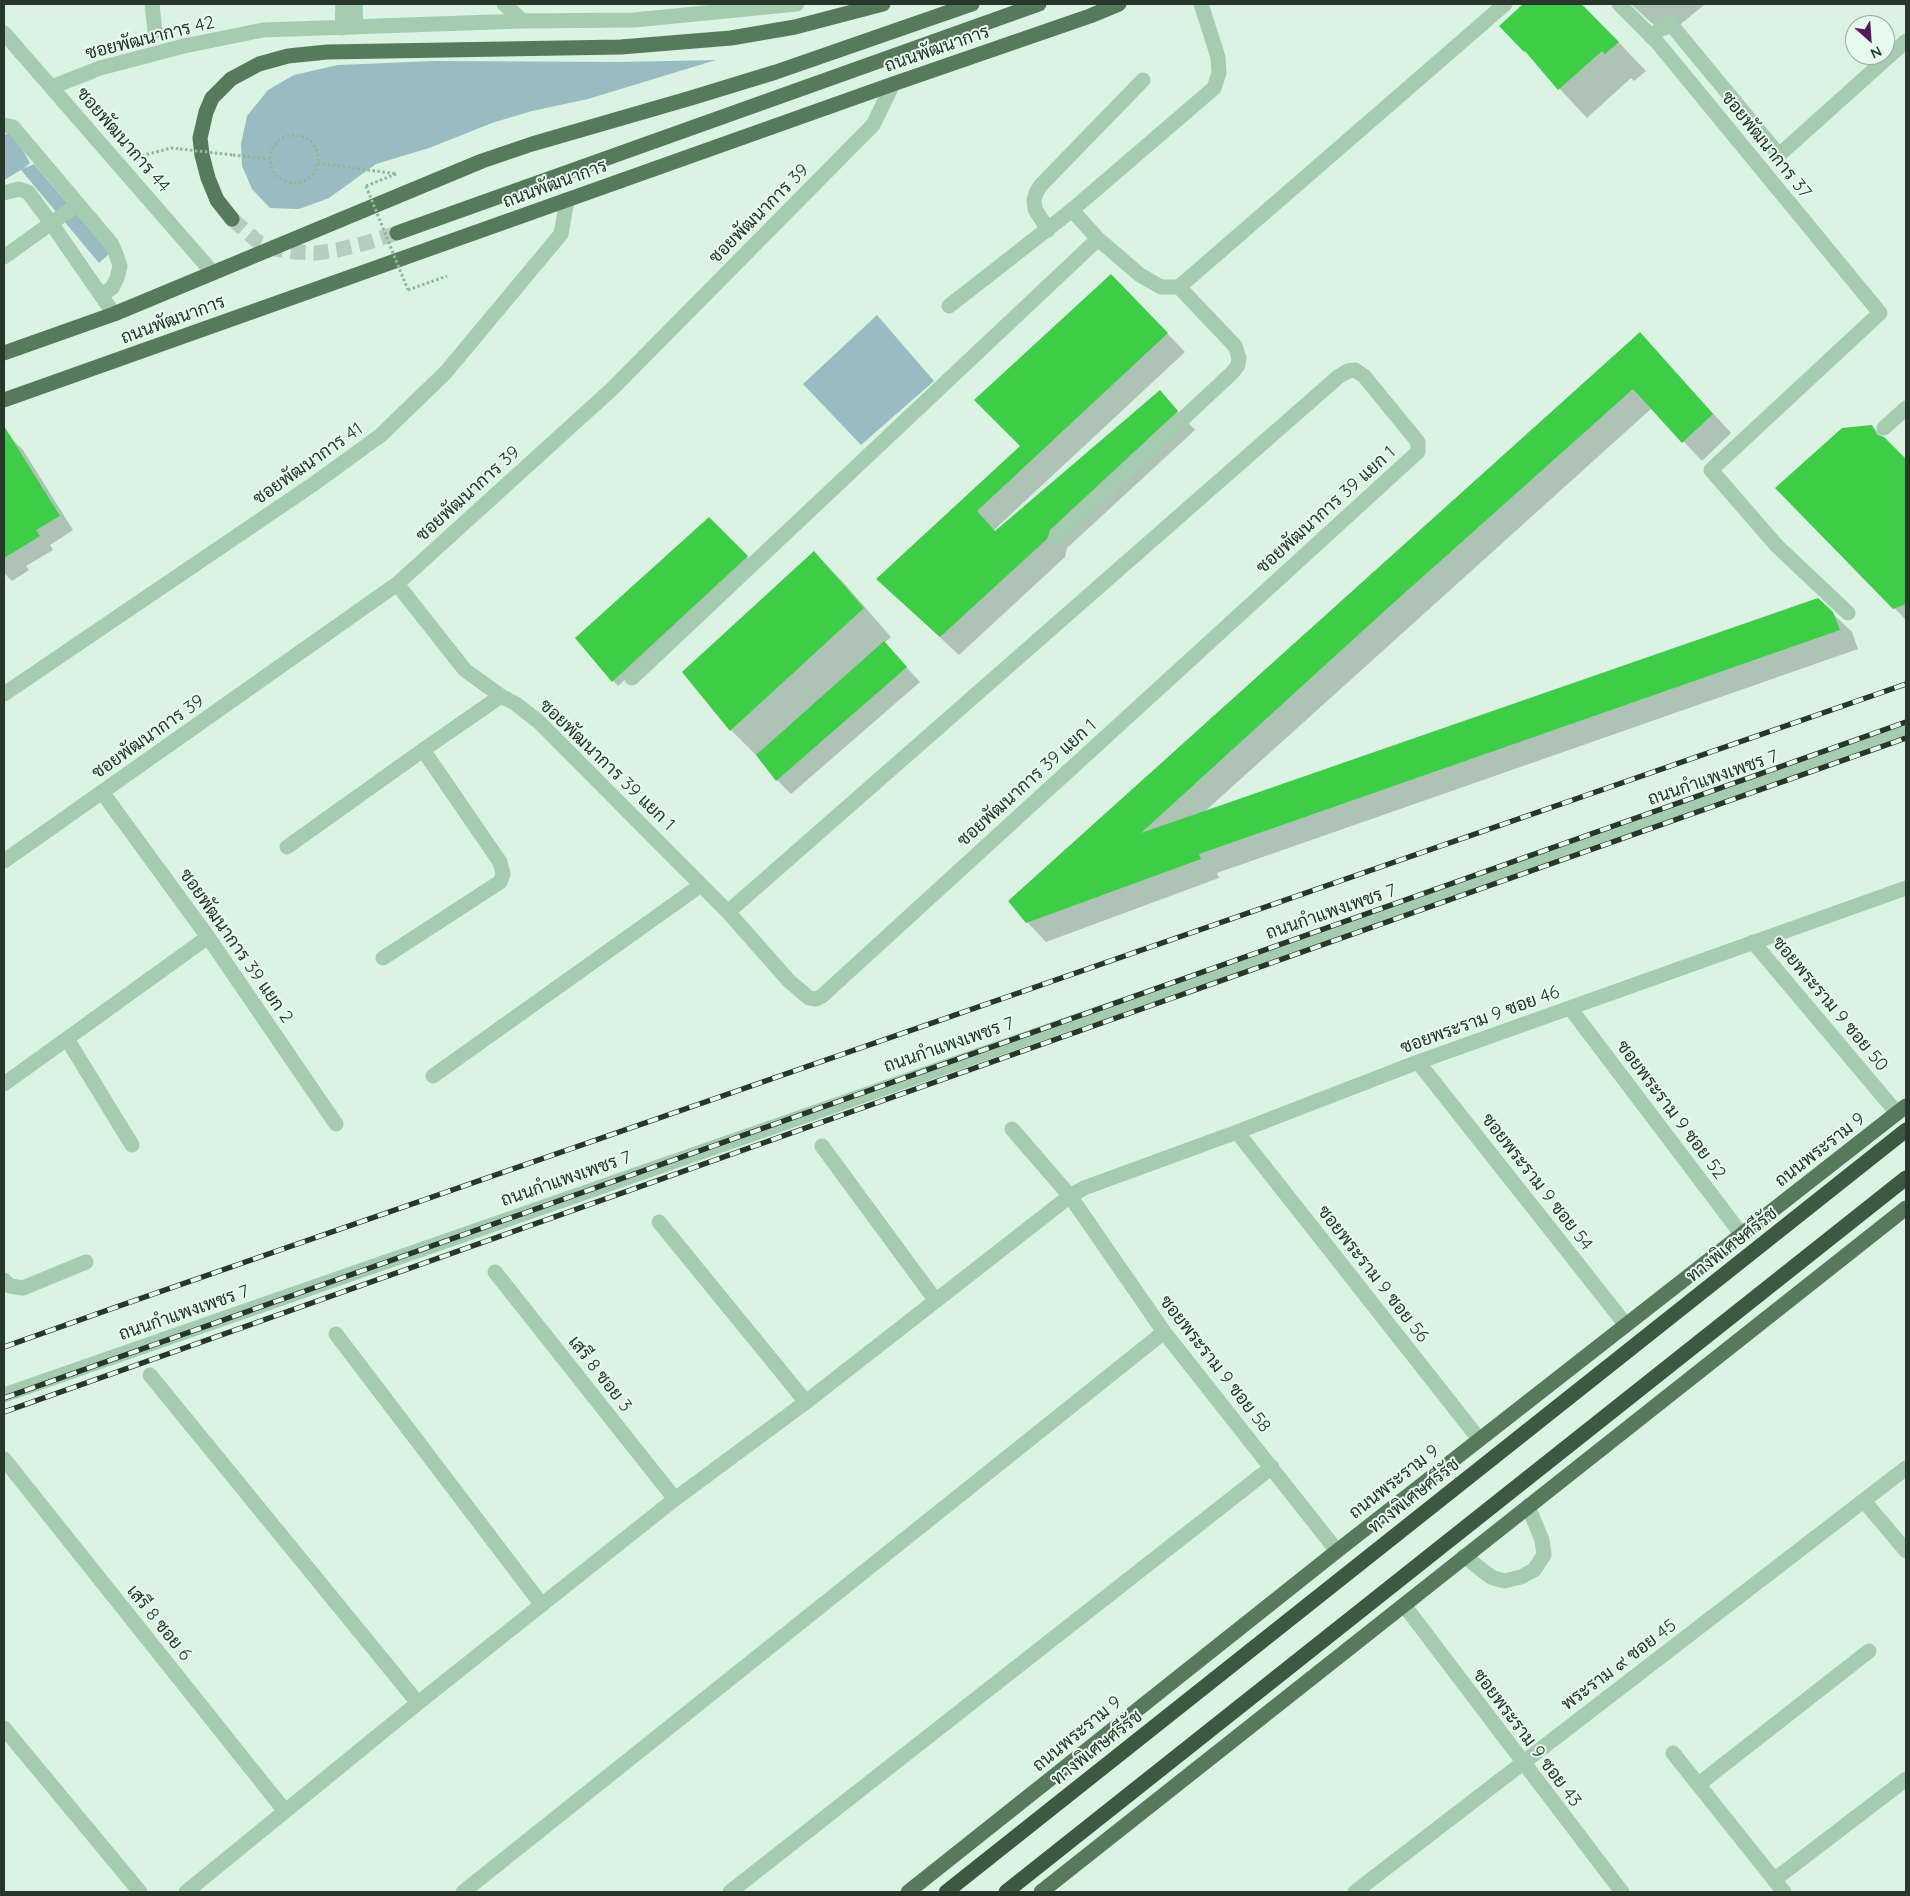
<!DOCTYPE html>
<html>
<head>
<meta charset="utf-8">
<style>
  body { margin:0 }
  #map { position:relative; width:1910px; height:1896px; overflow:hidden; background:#daf3e3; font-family:Quicksand,sans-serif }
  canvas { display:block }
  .frame { position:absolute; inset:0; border:5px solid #273729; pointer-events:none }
  .north { position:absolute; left:1845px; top:15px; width:50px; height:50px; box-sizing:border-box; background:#e7faee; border:1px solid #9aac9f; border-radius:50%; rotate:154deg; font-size:14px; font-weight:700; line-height:20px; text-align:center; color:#273729 }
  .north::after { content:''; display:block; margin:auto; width:18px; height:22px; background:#541a5b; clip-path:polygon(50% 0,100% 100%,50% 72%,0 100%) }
</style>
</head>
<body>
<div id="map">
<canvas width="1910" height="1896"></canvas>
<div class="frame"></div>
<div class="north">N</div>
</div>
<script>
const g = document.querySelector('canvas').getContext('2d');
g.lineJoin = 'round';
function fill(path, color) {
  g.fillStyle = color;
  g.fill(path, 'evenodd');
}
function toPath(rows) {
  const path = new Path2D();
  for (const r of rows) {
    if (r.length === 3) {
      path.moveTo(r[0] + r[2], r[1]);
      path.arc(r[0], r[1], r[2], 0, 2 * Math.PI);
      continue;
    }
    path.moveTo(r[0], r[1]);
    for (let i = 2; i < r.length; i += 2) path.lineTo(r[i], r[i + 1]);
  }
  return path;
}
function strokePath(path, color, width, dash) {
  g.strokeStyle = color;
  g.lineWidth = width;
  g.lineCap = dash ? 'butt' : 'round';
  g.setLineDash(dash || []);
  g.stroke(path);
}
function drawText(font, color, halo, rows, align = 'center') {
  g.font = font + ' Quicksand,Sarabun,sans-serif';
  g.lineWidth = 4;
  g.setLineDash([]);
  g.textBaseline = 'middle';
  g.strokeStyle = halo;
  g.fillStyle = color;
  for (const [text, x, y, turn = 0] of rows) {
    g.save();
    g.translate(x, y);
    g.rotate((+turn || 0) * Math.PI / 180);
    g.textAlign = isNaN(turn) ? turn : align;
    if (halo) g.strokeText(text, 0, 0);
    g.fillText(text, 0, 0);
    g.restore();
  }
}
const green = toPath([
  [716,60,588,99,532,111,492,123,429,148,376,164,329,198,299,209,270,208,252,189,242,166,241,144,247,116,268,90,294,75,338,65,435,61,620,62],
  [12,131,30,163,23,169,34,164,110,253,99,263,21,170,4,180,4,135],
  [877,315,934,381,861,445,803,384]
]);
const shadow = toPath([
  [1525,4,1582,4,1646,71,1634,81,1631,78,1587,118,1501,26],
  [1631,4,1704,4,1704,5,1666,36],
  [1129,294,1185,352,994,530,996,532,1160,392,1195,430,1067,548,1065,557,959,655,878,580,1022,446],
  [1658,353,1731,433,1702,461,1652,408,1203,813,1832,613,1852,632,1858,649,1217,873,1219,878,1046,942,1027,922],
  [1872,426,1906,461,1906,620,1777,488],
  [9,436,23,450,73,530,50,545,53,550,26,566,29,570,12,581,4,573,4,439],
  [709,519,751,561,618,686,577,638],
  [814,553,842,581,891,637,884,643,920,682,791,794,777,780,759,758,731,730]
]);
const building = toPath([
  [1523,4,1581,4,1619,42,1605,54,1602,51,1558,90,1525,51,1524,52,1499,26],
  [1111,274,1168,333,977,511,995,531,1160,390,1178,411,1050,530,1047,539,940,637,876,579,1020,446,974,400],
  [1640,332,1713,414,1682,443,1633,389,1380,615,1141,833,1818,598,1833,612,1840,630,1199,854,1201,859,1026,923,1008,901],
  [1872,425,1877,435,1884,437,1906,459,1906,604,1893,609,1775,488,1842,428],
  [4,426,60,516,36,530,40,536,4,558],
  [709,517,748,556,612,682,575,638],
  [814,551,864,608,730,731,682,672],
  [884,641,907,667,776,781,756,755]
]);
const majorTunnel = toPath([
  [232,219,258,242,275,249,295,252,316,253,337,250,366,243,397,233]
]);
const path = toPath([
  [294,159,24],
  [233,155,270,159],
  [137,157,171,148,180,149],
  [318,163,397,174],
  [366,186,396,174],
  [408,290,447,276]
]);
const minor = toPath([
  [152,4,155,31],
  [355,4,356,27],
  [504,4,523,21],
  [1619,4,1657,42,1880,313,1711,470,1777,546,1848,613],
  [342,28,343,4],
  [4,33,213,273],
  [1651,37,1669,22,1779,155,1906,41],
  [52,87,100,68,184,46,263,30,523,21,634,20,797,4],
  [4,125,13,127,18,133,111,243,116,254,120,266,117,278,112,288,101,295],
  [4,193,19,189,28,192,51,223,114,314],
  [1072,210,1098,239,1140,275,1161,287,1179,287,1505,4],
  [1048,230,1035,209,1034,200,1036,193,1041,185,1143,80],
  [4,257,78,204],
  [949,306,1072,210,1214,88,1219,73,1218,57,1201,4],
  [1884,428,1906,408],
  [1056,537,1233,372,1238,365,1239,358,1235,346,1179,287],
  [397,584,465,670,501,696,516,704,539,722,728,912,789,981,809,998,816,999,822,996,1409,460,1418,452,1418,442,1364,376,1355,370,1348,371,1338,377,728,912],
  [632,678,1098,239],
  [4,694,315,483,381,435,446,372,561,234,567,200],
  [102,792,208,937,336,1124],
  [287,847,423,750,501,696],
  [4,861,397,584,612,389,873,125,893,84],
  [1753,942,1897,1113],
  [383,958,500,882,503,874,500,862,423,750],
  [1570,1008,1742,1235],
  [67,1039,132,1145],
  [1418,1062,1626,1325],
  [433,1076,701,885],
  [4,1084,208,937],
  [1012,1129,1070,1196,1164,1332,1337,1551],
  [1237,1132,1479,1439],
  [822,1146,936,1301],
  [659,1222,806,1402],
  [495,1272,675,1499],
  [4,1280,10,1286,23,1288,86,1262],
  [336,1334,542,1605],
  [150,1375,418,1703],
  [4,1395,1906,732],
  [4,1459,285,1811],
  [1864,1501,1906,1551],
  [1464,1556,1491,1577,1504,1581,1521,1577,1534,1570,1544,1555,1542,1540,1528,1506],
  [1404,1605,1622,1892],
  [4,1728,140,1892],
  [1673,1753,1784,1892],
  [1699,1784,1869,1651],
  [1774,1880,1906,1779],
  [186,1892,418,1703,675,1499,806,1402,1070,1196,1084,1188,1237,1132,1418,1062,1906,888],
  [463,1892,1164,1332],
  [730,1892,1272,1467],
  [1355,1892,1906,1468]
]);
const major = toPath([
  [232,219,217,200,208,178,202,155,200,138,206,112,212,98,231,79,259,64,288,56,327,52,621,47,731,38,795,27,883,4],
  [397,233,1039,4],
  [4,353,114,314,482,161,532,144,691,98,776,72,972,4],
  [4,400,893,84,1090,16,1119,4],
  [908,1892,1337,1551,1906,1106],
  [1041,1892,1906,1208]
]);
const highway = toPath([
  [946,1892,1906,1130],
  [1006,1892,1906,1178]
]);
const rail = toPath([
  [4,1347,119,1306,1906,684],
  [4,1398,1906,722],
  [4,1412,1906,738]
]);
const pathBridge = toPath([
  [180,149,233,155],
  [366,186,408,290]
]);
const streetNames = [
  ["ซอยพัฒนาการ 42",150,38,-14],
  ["ถนนพัฒนาการ",937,49,-19],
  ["ซอยพัฒนาการ 44",123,140,49],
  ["ซอยพัฒนาการ 37",1766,145,51],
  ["ถนนพัฒนาการ",555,184,-20],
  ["ซอยพัฒนาการ 39",759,214,-45],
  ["ถนนพัฒนาการ",173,320,-20],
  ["ซอยพัฒนาการ 41",308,464,-35],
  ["ซอยพัฒนาการ 39",468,494,-42],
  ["ซอยพัฒนาการ 39 แยก 1",1326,510,-42],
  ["ซอยพัฒนาการ 39",148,737,-35],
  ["ซอยพัฒนาการ 39 แยก 1",607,765,44],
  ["ถนนกำแพงเพชร 7",1713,778,-19],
  ["ซอยพัฒนาการ 39 แยก 1",1027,783,-42],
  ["ถนนกำแพงเพชร 7",1331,912,-19],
  ["ซอยพัฒนาการ 39 แยก 2",236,946,55],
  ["ซอยพระราม 9 ซอย 50",1830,1004,50],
  ["ซอยพระราม 9 ซอย 46",1480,1020,-20],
  ["ถนนกำแพงเพชร 7",949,1045,-19],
  ["ซอยพระราม 9 ซอย 52",1671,1110,53],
  ["ถนนพระราม 9",1820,1150,-38],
  ["ถนนกำแพงเพชร 7",566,1179,-19],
  ["ซอยพระราม 9 ซอย 54",1537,1182,52],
  ["ทางพิเศษศรีรัช",1732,1245,-38],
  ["ซอยพระราม 9 ซอย 56",1373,1274,52],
  ["ถนนกำแพงเพชร 7",184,1313,-19],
  ["ซอยพระราม 9 ซอย 58",1215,1364,52],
  ["เสรี 8 ซอย 3",600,1374,52],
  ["ถนนพระราม 9",1394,1482,-38],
  ["ทางพิเศษศรีรัช",1414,1496,-38],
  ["เสรี 8 ซอย 6",159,1623,51],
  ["พระราม ๙ ซอย 45",1619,1665,-37],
  ["ถนนพระราม 9",1077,1734,-39],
  ["ซอยพระราม 9 ซอย 43",1527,1738,53],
  ["ทางพิเศษศรีรัช",1097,1748,-38]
];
fill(green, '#99bcc3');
fill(shadow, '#0003');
fill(building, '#3ecd47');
strokePath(majorTunnel, '#b6cdbe', 15, [15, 8]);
strokePath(path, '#8fb899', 3, [2.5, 2.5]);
strokePath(minor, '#a5ccb0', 15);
strokePath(major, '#577a5c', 15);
strokePath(highway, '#3d5941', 15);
strokePath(rail, '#273729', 5.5);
strokePath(rail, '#e7faee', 4, [11]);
strokePath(pathBridge, '#8fb899', 3, [2.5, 2.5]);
drawText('18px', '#273729', '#e7faee', streetNames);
</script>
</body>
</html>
